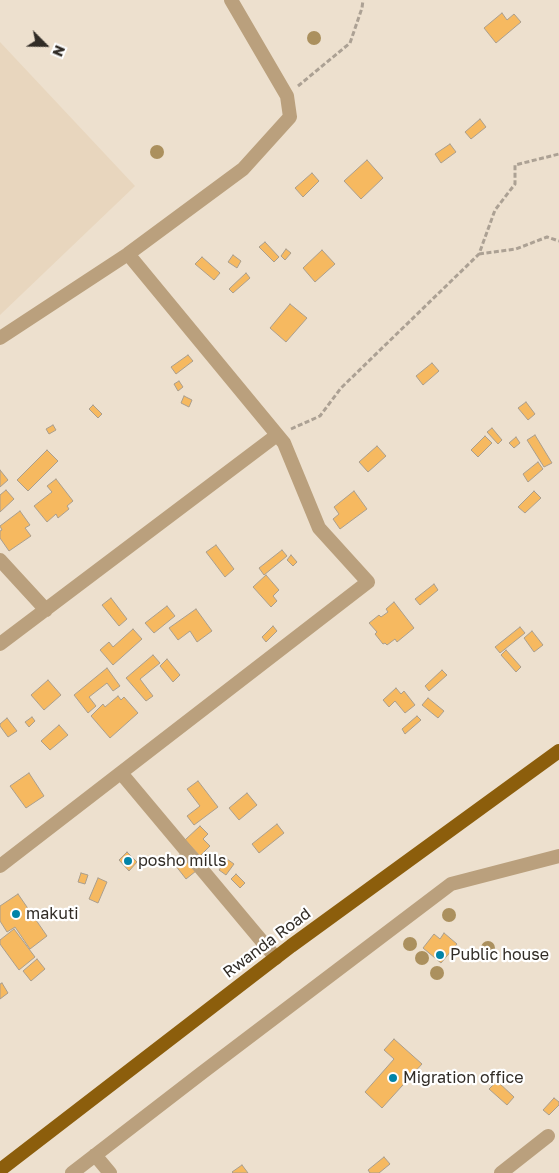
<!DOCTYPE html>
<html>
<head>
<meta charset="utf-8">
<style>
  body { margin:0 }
  #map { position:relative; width:559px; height:1173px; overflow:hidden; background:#ede0ce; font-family:"Golos Text",sans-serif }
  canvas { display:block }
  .north { position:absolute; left:20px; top:20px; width:50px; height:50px; -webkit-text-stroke:4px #fff; paint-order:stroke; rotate:113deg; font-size:14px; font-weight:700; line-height:20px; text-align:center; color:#312c26 }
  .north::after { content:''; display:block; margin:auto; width:18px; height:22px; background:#312c26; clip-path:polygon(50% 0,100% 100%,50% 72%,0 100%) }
</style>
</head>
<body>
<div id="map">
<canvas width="559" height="1173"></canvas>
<div class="north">N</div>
</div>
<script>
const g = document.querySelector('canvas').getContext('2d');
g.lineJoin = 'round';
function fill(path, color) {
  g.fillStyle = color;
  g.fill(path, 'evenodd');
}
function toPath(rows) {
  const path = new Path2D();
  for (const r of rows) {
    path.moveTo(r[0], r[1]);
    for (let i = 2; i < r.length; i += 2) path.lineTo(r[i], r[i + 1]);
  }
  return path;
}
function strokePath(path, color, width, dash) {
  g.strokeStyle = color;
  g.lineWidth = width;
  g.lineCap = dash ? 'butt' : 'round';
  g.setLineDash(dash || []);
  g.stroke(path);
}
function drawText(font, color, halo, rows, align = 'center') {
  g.font = font + ' "Golos Text",sans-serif';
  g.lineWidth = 4.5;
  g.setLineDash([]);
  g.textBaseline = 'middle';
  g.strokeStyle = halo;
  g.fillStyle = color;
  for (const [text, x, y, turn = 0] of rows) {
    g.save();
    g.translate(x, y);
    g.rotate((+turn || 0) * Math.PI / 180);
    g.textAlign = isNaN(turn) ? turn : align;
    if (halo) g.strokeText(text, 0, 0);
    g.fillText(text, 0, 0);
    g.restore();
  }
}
const built = toPath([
  [0,42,135,186,0,315]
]);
const building = toPath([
  [502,13,507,20,514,14,521,22,496,43,484,28,502,13],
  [480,119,486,127,471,139,465,132,480,119],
  [450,144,456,152,441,163,435,154,450,144],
  [367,160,383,178,361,199,344,181,367,160],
  [312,173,319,181,303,197,295,188,312,173],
  [265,242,279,257,274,262,259,247,265,242],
  [286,249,291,253,285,260,281,256,286,249],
  [322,250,335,264,315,282,303,268,322,250],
  [233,255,241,261,237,268,228,262,233,255],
  [202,257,220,273,214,280,195,264,202,257],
  [246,273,250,278,233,293,229,289,246,273],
  [290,304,307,318,286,342,270,328,290,304],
  [188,355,193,361,176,374,171,367,188,355],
  [432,363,439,371,423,385,416,376,432,363],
  [179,381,183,387,178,391,174,384,179,381],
  [184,396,192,400,189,407,181,403,184,396],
  [526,402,535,414,528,420,518,408,526,402],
  [93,405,102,414,98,418,89,409,93,405],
  [53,425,56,430,49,434,46,429,53,425],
  [492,428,502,440,498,444,487,432,492,428],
  [535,435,552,463,544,467,527,440,535,435],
  [485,436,492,443,478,457,471,450,485,436],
  [516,437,520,443,514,448,509,443,516,437],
  [377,446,386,456,368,472,359,462,377,446],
  [47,450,58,461,28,491,17,480,47,450],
  [538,462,543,469,528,482,523,474,538,462],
  [0,470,8,480,0,487,0,470],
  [56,479,73,501,67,506,69,509,58,518,56,514,47,522,34,506,52,492,47,486,56,479],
  [6,490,14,499,0,512,0,495,6,490],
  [354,491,367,509,340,529,333,519,339,514,334,507,354,491],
  [534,491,541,498,525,513,518,507,534,491],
  [20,511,30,525,25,528,31,536,9,551,0,538,0,531,2,530,0,526,20,511],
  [216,545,234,569,225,577,206,552,216,545],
  [282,550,287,556,264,575,259,568,282,550],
  [291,555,297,562,293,566,287,560,291,555],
  [266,575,279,590,273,596,277,601,271,607,253,587,266,575],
  [434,584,438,590,420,605,415,599,434,584],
  [111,598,127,619,119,626,102,605,111,598],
  [394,602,414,628,397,642,395,639,387,645,385,643,383,644,375,634,377,632,369,623,379,615,381,617,388,612,386,609,394,602],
  [167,606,175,616,154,633,145,623,167,606],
  [196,609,212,631,197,642,190,631,178,640,169,628,196,609],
  [273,626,277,631,266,642,262,637,273,626],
  [520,627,525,633,500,653,495,647,520,627],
  [133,629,142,639,113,665,100,650,109,642,113,647,133,629],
  [532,631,543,645,534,652,524,638,532,631],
  [506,650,521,667,516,672,501,655,506,650],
  [153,655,160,663,140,679,153,696,146,701,126,678,153,655],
  [167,659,180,675,173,682,160,666,167,659],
  [107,668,120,686,113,691,107,683,89,697,96,706,88,713,74,695,107,668],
  [442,670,447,675,429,691,425,686,442,670],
  [48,680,61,695,44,710,31,695,48,680],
  [396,688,401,694,404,691,415,705,405,713,395,701,389,707,383,700,396,688],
  [118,696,121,700,124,697,138,713,110,738,91,716,103,704,105,707,118,696],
  [428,698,444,711,438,718,422,705,428,698],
  [417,716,421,720,405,734,402,729,417,716],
  [32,717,35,721,29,727,25,722,32,717],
  [7,718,17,731,8,737,0,726,0,724,7,718],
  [59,725,68,735,50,750,41,741,59,725],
  [29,773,44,796,26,808,10,786,29,773],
  [198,781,218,807,194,825,187,816,200,806,187,789,198,781],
  [247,793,257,805,239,820,229,808,247,793],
  [277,824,284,833,259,853,252,844,277,824],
  [200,826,208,834,203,839,210,846,200,856,185,840,200,826],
  [127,852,137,862,129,871,119,860,127,852],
  [182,853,196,871,186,879,172,861,182,853],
  [227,859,234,864,226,875,219,870,227,859],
  [81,873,88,875,85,884,78,882,81,873],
  [236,874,245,883,240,888,231,879,236,874],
  [98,878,107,882,98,903,89,899,98,878],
  [18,894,47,936,30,949,15,927,7,932,0,921,0,906,18,894],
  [14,929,35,957,19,970,0,944,0,940,14,929],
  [444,933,457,944,441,963,423,948,434,934,440,939,444,933],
  [37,959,45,969,31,981,23,971,37,959],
  [2,983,8,993,0,999,0,984,2,983],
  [394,1039,422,1064,382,1108,365,1092,394,1059,384,1050,394,1039],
  [497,1081,514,1097,507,1105,489,1089,497,1081],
  [554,1098,559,1102,559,1105,549,1115,543,1110,554,1098],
  [384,1157,390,1164,379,1173,370,1173,368,1170,384,1157],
  [242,1165,248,1173,233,1173,232,1172,242,1165]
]);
const path = toPath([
  [298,86,350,43,362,8,363,0],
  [479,254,516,249,547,237,559,241],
  [291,429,320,416,341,388,479,254,495,210,515,184,515,165,559,154]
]);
const minor = toPath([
  [0,338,128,254,243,169,290,117,287,96,231,0],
  [0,560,46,610],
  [0,644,277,435],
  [121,773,276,958],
  [0,866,368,582,319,528,284,443,128,254],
  [95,1155,110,1173],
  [72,1173,203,1072,451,884,559,856],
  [501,1173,548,1136]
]);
const trunk = toPath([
  [0,1170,291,946,559,751]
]);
const trees = [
  [314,38],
  [157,152],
  [449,915],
  [410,944],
  [488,948],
  [422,958],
  [437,973]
];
const markers = [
  [128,861,5,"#0284a8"],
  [16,914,5,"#0284a8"],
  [440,955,5,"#0284a8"],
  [393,1078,5,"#0284a8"]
];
const poiNames = [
  ["posho mills",138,861],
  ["makuti",26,914],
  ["Public house",450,955],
  ["Migration office",403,1078]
];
const streetNames = [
  ["Rwanda Road",267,943,-37]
];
fill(built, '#e8d6be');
fill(building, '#f6b960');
strokePath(building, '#aa9e8d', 1);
strokePath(path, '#aca194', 3, [5, 2.5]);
strokePath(minor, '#baa07d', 14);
strokePath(trunk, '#8c5e0c', 14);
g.fillStyle = '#ab905e';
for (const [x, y] of trees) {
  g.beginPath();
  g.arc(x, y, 7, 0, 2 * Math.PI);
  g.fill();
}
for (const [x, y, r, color] of markers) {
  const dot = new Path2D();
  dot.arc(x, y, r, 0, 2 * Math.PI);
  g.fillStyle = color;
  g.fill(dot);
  strokePath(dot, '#fff', 2);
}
drawText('16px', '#312c26', '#fff', poiNames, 'left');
drawText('16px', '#312c26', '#fff', streetNames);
</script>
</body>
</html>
